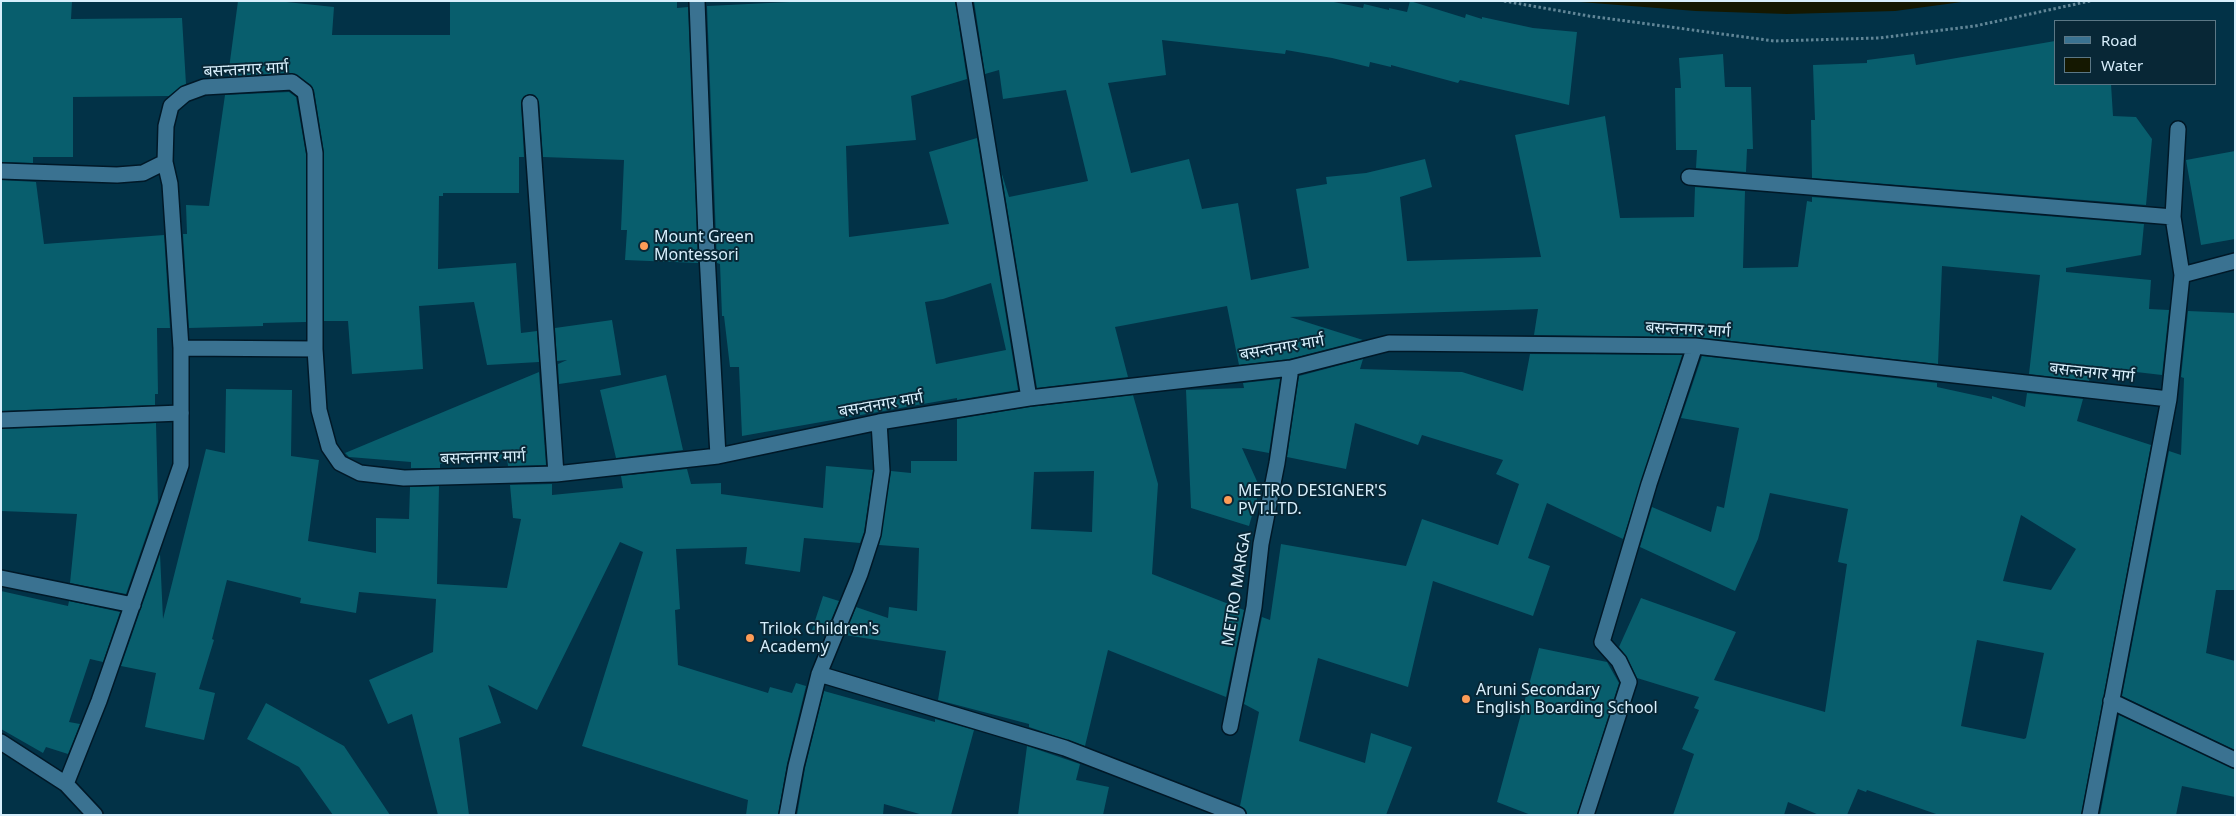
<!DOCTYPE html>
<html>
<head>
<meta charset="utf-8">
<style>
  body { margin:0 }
  #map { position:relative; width:2236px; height:816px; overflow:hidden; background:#023247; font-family:"Noto Sans",sans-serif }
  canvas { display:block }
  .frame { position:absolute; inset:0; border:2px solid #d8effc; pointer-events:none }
  .legend { position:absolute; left:2054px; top:20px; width:162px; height:65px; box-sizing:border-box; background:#082736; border:1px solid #5b7785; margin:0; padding:6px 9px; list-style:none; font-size:15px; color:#d8effc }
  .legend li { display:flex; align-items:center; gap:10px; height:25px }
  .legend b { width:25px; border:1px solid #5b7785 }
</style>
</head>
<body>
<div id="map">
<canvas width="2236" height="816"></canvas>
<div class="frame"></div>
<ul class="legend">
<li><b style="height:6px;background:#3a7291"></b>Road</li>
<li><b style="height:14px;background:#151801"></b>Water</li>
</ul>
</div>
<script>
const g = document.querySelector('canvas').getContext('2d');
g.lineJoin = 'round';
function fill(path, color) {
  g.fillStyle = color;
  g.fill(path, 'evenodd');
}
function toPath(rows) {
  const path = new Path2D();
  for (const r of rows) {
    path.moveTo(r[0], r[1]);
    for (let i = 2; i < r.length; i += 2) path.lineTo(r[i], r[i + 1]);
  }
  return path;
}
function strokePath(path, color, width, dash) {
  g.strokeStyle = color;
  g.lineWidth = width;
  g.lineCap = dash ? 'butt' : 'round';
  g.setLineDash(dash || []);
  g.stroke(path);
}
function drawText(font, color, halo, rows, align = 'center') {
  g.font = font + ' "Noto Sans","Noto Sans Devanagari",sans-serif';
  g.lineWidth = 4;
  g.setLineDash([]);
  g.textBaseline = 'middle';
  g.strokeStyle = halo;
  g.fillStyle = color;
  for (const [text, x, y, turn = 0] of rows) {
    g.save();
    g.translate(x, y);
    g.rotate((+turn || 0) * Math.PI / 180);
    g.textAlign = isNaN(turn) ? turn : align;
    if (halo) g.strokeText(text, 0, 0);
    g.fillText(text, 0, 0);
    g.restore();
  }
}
const water = toPath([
  [1567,1,1969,1,1895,11,1787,14,1696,11]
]);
const building = toPath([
  [1,1,72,1,71,19,182,18,186,84,169,96,73,97,73,157,33,157,33,163,1,162],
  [238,1,277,1,334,7,332,35,450,35,450,1,677,1,677,8,688,7,698,263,625,260,627,230,621,230,624,160,543,157,539,102,535,95,529,94,524,96,521,103,524,157,519,157,519,193,443,193,443,196,439,196,438,269,516,263,521,333,537,331,539,362,487,365,474,302,419,306,423,369,352,374,348,321,324,321,324,153,314,90,311,85,292,73,228,76],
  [810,1,955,1,967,79,911,96,916,140,846,146,849,237,949,224,929,152,977,138,1018,390,957,400,957,398,742,436,739,367,730,367,724,316,722,316,720,264,717,263,707,6],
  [991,283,1006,350,936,364,925,302,943,299],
  [974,1,1329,1,1363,8,1364,4,1389,10,1389,8,1407,12,1410,1,1465,18,1466,14,1482,19,1482,17,1533,28,1577,32,1569,105,1460,80,1458,83,1391,65,1391,67,1370,62,1369,67,1332,58,1286,50,1285,54,1162,40,1166,75,1108,83,1131,173,1189,159,1202,209,1238,203,1251,280,1309,268,1296,189,1327,184,1326,177,1366,173,1425,159,1432,187,1400,197,1407,261,1541,257,1515,135,1605,116,1620,218,1694,217,1695,187,1745,191,1743,268,1798,267,1807,201,1812,202,1812,197,2144,224,2141,255,2066,268,2066,272,2151,280,2149,309,2169,310,2162,375,2093,367,2089,381,2029,374,2040,275,1942,266,1938,364,1696,337,1534,335,1538,309,1290,317,1363,340,1289,359,1239,365,1227,306,1115,327,1128,377,1037,388,1001,171,1009,197,1088,181,1066,90,1003,99,999,70,985,74],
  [2055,41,2055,84,2111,84,2113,116,2136,117,2152,139,2146,205,1812,178,1811,120,1815,120,1813,65,1867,63,1867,60,1914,54,1916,65],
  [1723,54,1725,87,1751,87,1753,149,1747,149,1746,172,1696,168,1697,150,1676,150,1675,88,1681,88,1679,58],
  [289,92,296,97,306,154,306,322,263,323,263,326,189,328,183,234,187,234,186,205,209,206,225,95],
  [2235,151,2235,239,2201,245,2186,160],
  [1,180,36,182,44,244,164,235,170,328,157,328,158,394,155,394,155,405,1,411],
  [2188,311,2235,313,2235,590,2216,590,2206,653,2235,661,2235,750,2122,696,2169,451,2181,455,2184,378,2181,377],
  [612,320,621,375,559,384,558,364,567,360,557,361,555,328],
  [1530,354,1682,355,1623,539,1547,503,1528,558,1550,566,1533,616,1433,581,1408,687,1318,658,1299,741,1365,763,1371,733,1412,747,1386,815,1247,815,1246,810,1240,806,1259,712,1244,704,1262,617,1270,620,1281,544,1406,566,1422,519,1498,545,1519,484,1496,474,1503,460,1422,435,1418,445,1355,423,1346,469,1287,457,1299,376,1363,359,1360,369,1462,372,1523,391],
  [1702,356,1937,383,1937,387,1992,399,1992,396,2025,407,2027,393,2083,399,2077,421,2151,445,2081,815,1939,815,1867,790,1866,792,1858,789,1847,815,1819,815,1788,802,1784,815,1673,815,1694,754,1682,749,1699,710,1694,708,1699,697,1637,678,1627,657,1619,647,1641,598,1736,632,1714,680,1825,712,1847,564,1838,562,1848,509,1770,493,1758,539,1735,591,1640,547,1652,507,1711,532,1717,506,1724,508,1739,428,1681,418],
  [2021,515,2076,549,2051,590,2003,581],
  [1977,640,2044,653,2026,738,2024,739,1961,726],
  [539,372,546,465,508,466,507,458,440,464,440,468,411,468,411,462,349,457,345,453],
  [666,375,683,450,616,458,600,390],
  [1280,379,1269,453,1242,448,1260,488,1249,526,1191,508,1186,390,1244,388,1243,383],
  [226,389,292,390,291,456,319,460,308,541,376,553,376,518,409,519,410,487,439,486,437,584,507,588,521,519,513,518,510,485,552,484,552,495,623,488,621,476,687,469,691,484,721,483,721,494,823,508,826,466,873,470,864,532,860,543,804,538,800,572,745,564,747,547,676,549,680,609,675,610,678,665,768,693,770,687,792,693,796,683,806,686,787,764,778,815,746,815,748,800,582,746,643,552,620,542,537,710,488,685,501,723,459,738,469,815,438,815,412,714,388,724,369,680,433,652,436,599,359,592,356,613,300,603,301,598,227,580,212,639,214,640,199,689,215,693,204,740,145,727,156,673,121,666,160,554,163,619,206,449,225,453],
  [1133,395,1158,484,1152,574,1244,610,1226,697,1108,650,1085,746,1029,727,1029,724,938,700,946,651,845,635,856,607,888,618,889,607,917,611,919,548,879,545,891,471,911,473,911,461,957,461,957,419,1030,407],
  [1094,471,1092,532,1031,529,1034,472],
  [156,423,158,502,126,594,70,583,77,514,1,511,1,429],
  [1,591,68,606,69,601,120,612,103,662,90,659,69,722,80,724,68,754,46,747,43,753,1,729],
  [823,596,839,601,826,632,812,630],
  [1539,648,1607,662,1619,683,1577,815,1531,815,1497,802],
  [824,691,935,722,935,719,974,730,951,815,923,815,884,804,883,815,797,815,805,768],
  [266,703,344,746,390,815,333,815,299,767,247,739],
  [2119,715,2235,769,2235,797,2182,786,2176,815,2100,815],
  [1027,746,1080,764,1076,780,1109,787,1103,815,1018,815]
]);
const path = toPath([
  [1504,1,1589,16,1774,41,1879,38,1975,26,2090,1]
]);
const lane = toPath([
  [1,420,181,413]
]);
const street = toPath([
  [697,1,706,236,718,456],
  [964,1,1029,398],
  [530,103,556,474],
  [1,171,117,175,143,173,165,162,166,126,171,106,185,94,204,87,292,82,305,92,315,153,315,349,319,410,329,447,340,463,360,473,404,478,556,474,718,456,879,422,1029,398,1291,368,1389,343,1695,346,2169,399],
  [1689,177,2173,217],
  [2182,275,2235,261],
  [181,348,315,349],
  [1,578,133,605],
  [819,674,1065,748,1238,815],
  [2111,701,2235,760],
  [1230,727,1254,607,1261,544,1277,463,1291,368],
  [1,742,66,784,95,815],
  [66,784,99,701,181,465,181,348,170,184,165,162],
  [787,815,796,766,819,674,860,574,873,534,882,471,879,422],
  [1586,815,1629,682,1619,661,1602,642,1649,484,1695,346],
  [2090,815,2169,399,2182,275,2173,217,2178,129]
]);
const markers = [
  [644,246,5,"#fd9c57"],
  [1228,500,5,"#fd9c57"],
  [750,638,5,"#fd9c57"],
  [1466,699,5,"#fd9c57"]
];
const streetNames = [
  ["बसन्तनगर मार्ग",246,70,-3],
  ["बसन्तनगर मार्ग",1688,330,3],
  ["बसन्तनगर मार्ग",1282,348,-10],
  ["बसन्तनगर मार्ग",2092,373,6],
  ["बसन्तनगर मार्ग",881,405,-10],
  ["बसन्तनगर मार्ग",483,458,-2],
  ["METRO MARGA",1237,589,-81]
];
const poiNames = [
  ["Mount Green",654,237],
  ["Montessori",654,255],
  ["METRO DESIGNER'S",1238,491],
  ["PVT.LTD.",1238,509],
  ["Trilok Children's",760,629],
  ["Academy",760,647],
  ["Aruni Secondary",1476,690],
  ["English Boarding School",1476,708]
];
fill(water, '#151801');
fill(building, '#085e6d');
strokePath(lane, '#001827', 18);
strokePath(street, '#001827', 18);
strokePath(path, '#618697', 3, [2.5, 2.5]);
strokePath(lane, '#3a7291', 15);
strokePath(street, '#3a7291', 15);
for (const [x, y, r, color] of markers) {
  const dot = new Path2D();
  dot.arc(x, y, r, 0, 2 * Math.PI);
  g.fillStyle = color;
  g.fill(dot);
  strokePath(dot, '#082736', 2);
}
drawText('16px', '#d8effc', '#082736', streetNames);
drawText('16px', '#d8effc', '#082736', poiNames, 'left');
</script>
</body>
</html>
